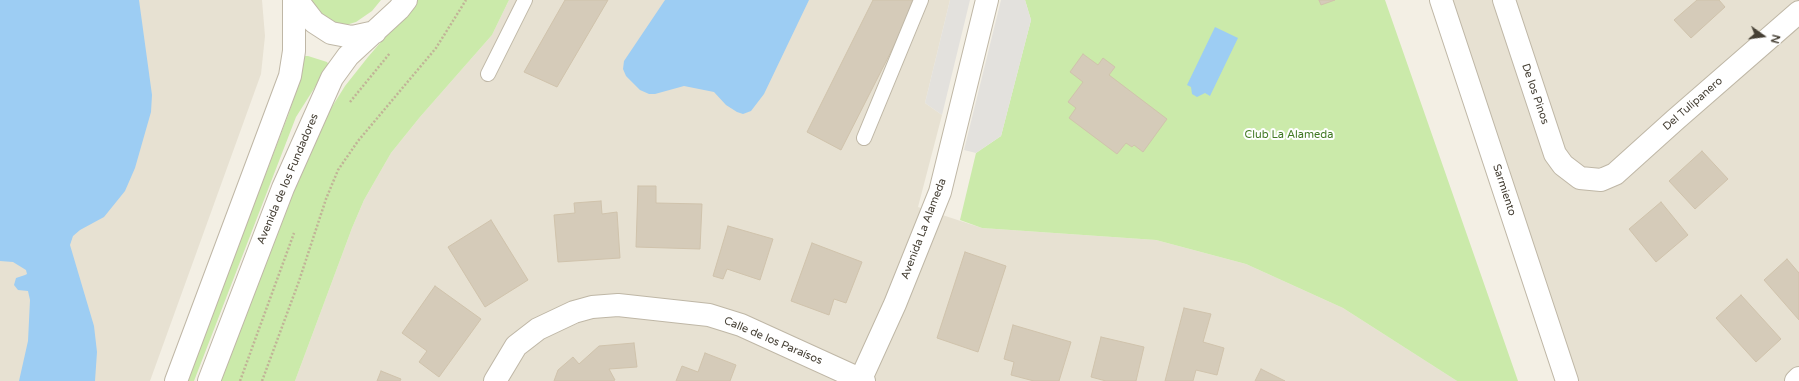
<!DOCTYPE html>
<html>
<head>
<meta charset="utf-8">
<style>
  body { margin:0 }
  #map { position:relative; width:1799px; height:381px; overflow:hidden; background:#f3efe4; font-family:"Varela Round",sans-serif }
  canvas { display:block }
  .north { position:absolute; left:1743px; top:16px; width:40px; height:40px; -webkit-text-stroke:3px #fff; paint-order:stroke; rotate:104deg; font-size:11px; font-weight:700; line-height:16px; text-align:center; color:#453f34 }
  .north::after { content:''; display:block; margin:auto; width:14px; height:18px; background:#453f34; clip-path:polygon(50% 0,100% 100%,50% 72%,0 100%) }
</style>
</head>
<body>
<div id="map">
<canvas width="1799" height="381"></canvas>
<div class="north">N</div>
</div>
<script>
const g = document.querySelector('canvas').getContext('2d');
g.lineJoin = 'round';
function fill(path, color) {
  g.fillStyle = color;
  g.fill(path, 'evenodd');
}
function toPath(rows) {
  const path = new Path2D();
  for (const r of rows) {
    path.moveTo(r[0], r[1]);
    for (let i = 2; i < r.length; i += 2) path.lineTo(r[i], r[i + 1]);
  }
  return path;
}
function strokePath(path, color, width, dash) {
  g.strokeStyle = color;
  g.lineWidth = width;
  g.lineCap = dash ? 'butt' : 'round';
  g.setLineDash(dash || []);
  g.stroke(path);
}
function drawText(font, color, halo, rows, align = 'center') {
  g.font = font + ' "Varela Round",sans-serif';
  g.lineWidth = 4;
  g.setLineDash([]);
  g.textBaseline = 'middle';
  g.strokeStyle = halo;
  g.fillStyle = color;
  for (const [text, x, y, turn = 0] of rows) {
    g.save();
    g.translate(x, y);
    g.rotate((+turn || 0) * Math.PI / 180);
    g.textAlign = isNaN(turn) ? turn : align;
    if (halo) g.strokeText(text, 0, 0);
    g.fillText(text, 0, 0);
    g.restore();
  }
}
const residential = toPath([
  [0,0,262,0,265,36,261,74,150,381,0,381],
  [509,0,950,0,925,103,942,115,918,207,982,228,1156,240,1246,264,1343,308,1457,381,295,381,352,228,364,200,391,153,420,117,492,35],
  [1449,0,1799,0,1799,381,1569,381]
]);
const green = toPath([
  [304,0,381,0,372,11,356,22,346,25,334,25],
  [417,0,509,0,492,35,420,117,391,153,364,200,352,228,295,381,220,381,278,228,325,118,345,86,368,57],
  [1025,0,1385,0,1518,381,1457,381,1343,308,1246,264,1156,240,982,228,960,220,976,153,1001,136,1031,20],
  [303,56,308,56,327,62,329,65,296,117,194,381,186,381,289,113,297,88]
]);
const parking = toPath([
  [950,0,970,0,942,115,925,103],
  [1001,0,1025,0,1031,20,1001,136,976,153,964,150]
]);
const water = toPath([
  [0,0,139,0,152,95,151,112,135,168,125,191,104,217,80,230,73,236,70,245,94,326,97,352,95,381,19,381,28,341,30,300,28,291,18,290,14,285,16,278,25,275,27,274,26,270,13,262,0,261],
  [665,0,809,0,764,94,751,111,743,114,737,112,726,105,714,92,684,86,655,94,649,94,640,90,626,76,623,69,624,61],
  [1215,27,1238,38,1210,96,1205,93,1197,97,1192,94,1191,87,1187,85]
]);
const building = toPath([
  [565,0,608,0,557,87,524,72,565,0],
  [873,0,913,0,903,28,841,150,807,132,873,0],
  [1319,0,1335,0,1321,5,1319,0],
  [1697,0,1719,0,1725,7,1691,38,1674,20,1697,0],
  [1083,54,1098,65,1103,58,1115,67,1109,75,1167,119,1143,152,1134,145,1132,147,1126,143,1117,154,1069,118,1076,108,1068,102,1083,82,1070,72,1083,54],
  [1702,151,1728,179,1695,209,1669,181,1702,151],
  [638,186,656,186,656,203,702,204,700,249,636,247,638,186],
  [601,201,602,214,617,212,620,258,558,262,554,215,575,213,574,203,601,201],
  [1661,202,1688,235,1656,262,1629,229,1661,202],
  [491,220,528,280,485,307,448,247,491,220],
  [728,226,773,239,760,280,727,269,723,279,713,276,728,226],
  [812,243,862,262,846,303,834,299,829,315,791,301,812,243],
  [965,252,1006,266,978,352,937,338,965,252],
  [1787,259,1799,273,1799,320,1764,280,1787,259],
  [435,286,481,319,439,377,419,362,427,351,402,333,435,286],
  [1741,295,1781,339,1756,362,1716,318,1741,295],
  [1184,308,1211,314,1203,342,1224,348,1217,375,1196,370,1193,381,1165,381,1184,308],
  [1013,325,1071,342,1059,381,1034,381,1011,375,1014,362,1004,359,1013,325],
  [1101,337,1144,347,1136,381,1106,381,1091,377,1101,337],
  [634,343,637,367,609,369,615,380,613,381,554,381,558,370,573,357,579,364,599,346,634,343],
  [705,353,736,365,730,381,676,381,682,366,698,372,705,353],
  [1261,369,1285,381,1255,381,1261,369],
  [381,371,401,379,400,381,377,381,381,371]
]);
const path = toPath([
  [350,102,390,53],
  [240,381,294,233],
  [262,381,299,281,326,199,338,170,358,141,436,48,466,0]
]);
const service = toPath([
  [488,74,525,0],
  [864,138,921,0]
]);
const minor = toPath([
  [1441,0,1567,381],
  [1504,0,1555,154,1563,165,1580,178,1601,180,1615,174,1675,120,1799,12],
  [495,381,516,346,538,329,574,312,592,307,618,305,709,315,741,325,864,381],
  [860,381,895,304,940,192,987,0],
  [1796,381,1799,378]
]);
const tertiary = toPath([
  [297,0,314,22,331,33,352,37,375,32],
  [176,381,290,76,294,51,294,0],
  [209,381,283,188,332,78,348,56,399,9,406,0]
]);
const streetNames = [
  ["De los Pinos",1535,94,71],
  ["Del Tulipanero",1693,104,-41],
  ["Avenida de los Fundadores",288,179,-67],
  ["Sarmiento",1504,190,72],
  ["Avenida La Alameda",924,229,-69],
  ["Calle de los Paraísos",773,341,23]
];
const parkNames = [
  ["Club La Alameda",1289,135]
];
fill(residential, '#e7e1d2');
fill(green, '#cbeaaa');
fill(parking, '#e3e1dd');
fill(water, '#9dcdf3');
fill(building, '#d5cbb9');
strokePath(building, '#d0c3ac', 1);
strokePath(service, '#bfb7a6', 16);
strokePath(minor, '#bfb7a6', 24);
strokePath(tertiary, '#bfb7a6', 24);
strokePath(path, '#c1b397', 2.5, [2, 2]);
strokePath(service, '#fff', 14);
strokePath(minor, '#fff', 22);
strokePath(tertiary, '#fff', 22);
drawText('11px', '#453f34', '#fff', streetNames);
drawText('11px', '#427925', '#fff', parkNames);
</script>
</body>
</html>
